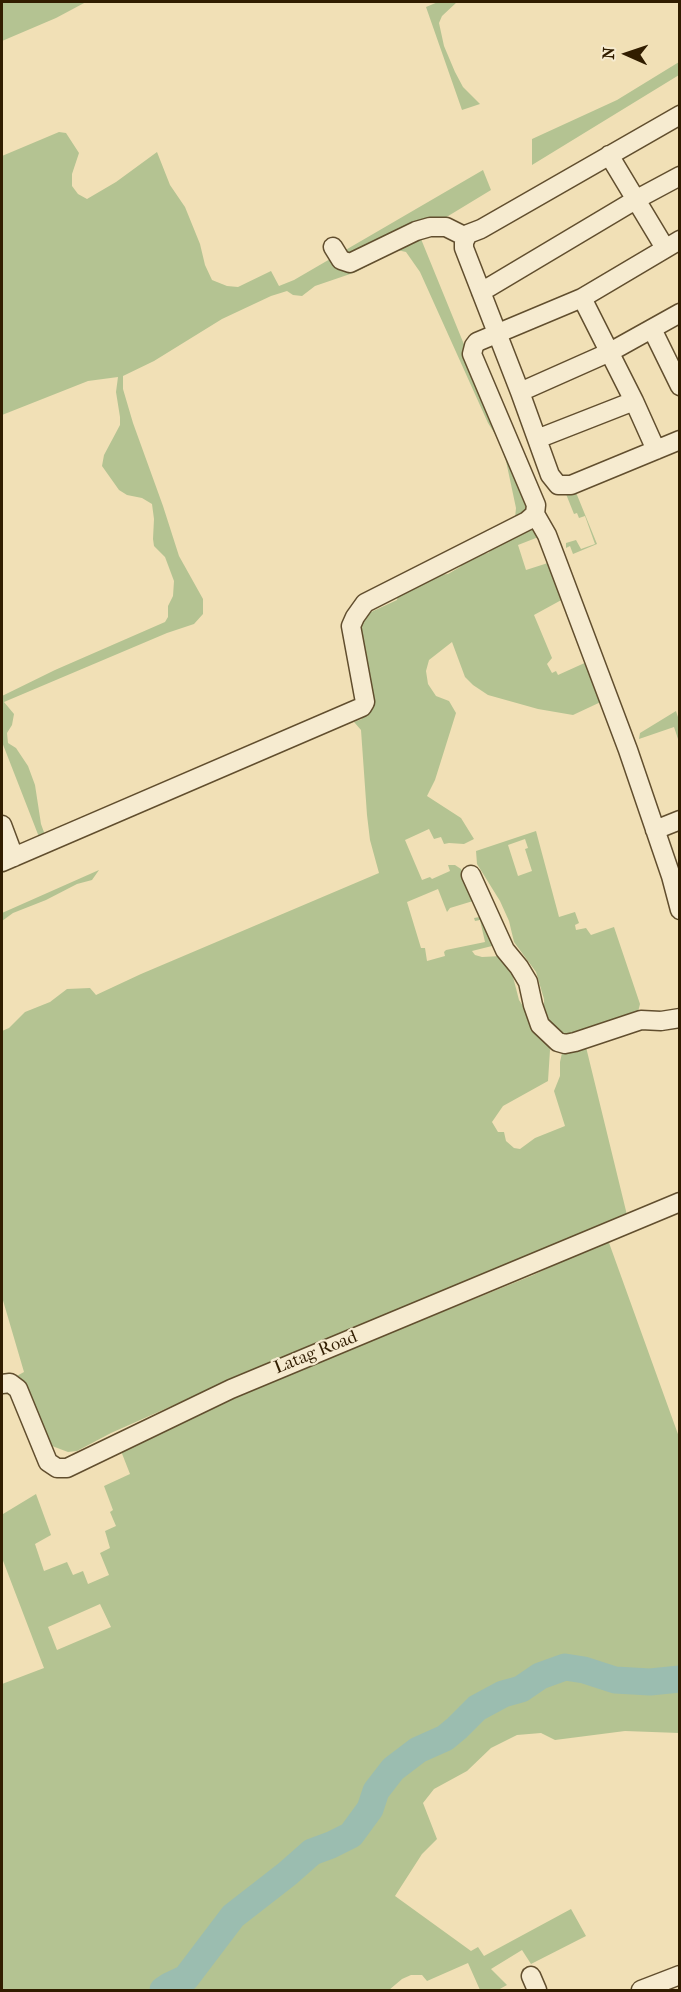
<!DOCTYPE html>
<html>
<head>
<meta charset="utf-8">
<style>
  body { margin:0 }
  #map { position:relative; width:681px; height:1992px; overflow:hidden; background:#f1e0b6; font-family:"IM FELL French Canon",serif }
  canvas { display:block }
  .frame { position:absolute; inset:0; border:3px solid #311d00; pointer-events:none }
  .north { position:absolute; left:597px; top:24px; width:60px; height:60px; -webkit-text-stroke:4px #f6ebd0; paint-order:stroke; rotate:273deg; font-size:16px; font-weight:700; line-height:24px; text-align:center; color:#311d00 }
  .north::after { content:''; display:block; margin:auto; width:21px; height:27px; background:#311d00; clip-path:polygon(50% 0,100% 100%,50% 72%,0 100%) }
</style>
</head>
<body>
<div id="map">
<canvas width="681" height="1992"></canvas>
<div class="frame"></div>
<div class="north">N</div>
</div>
<script>
const g = document.querySelector('canvas').getContext('2d');
g.lineJoin = 'round';
function fill(path, color) {
  g.fillStyle = color;
  g.fill(path, 'evenodd');
}
function toPath(rows) {
  const path = new Path2D();
  for (const r of rows) {
    path.moveTo(r[0], r[1]);
    for (let i = 2; i < r.length; i += 2) path.lineTo(r[i], r[i + 1]);
  }
  return path;
}
function strokePath(path, color, width, dash) {
  g.strokeStyle = color;
  g.lineWidth = width;
  g.lineCap = dash ? 'butt' : 'round';
  g.setLineDash(dash || []);
  g.stroke(path);
}
function drawText(font, color, halo, rows, align = 'center') {
  g.font = font + ' "IM FELL French Canon",serif';
  g.lineWidth = 4.5;
  g.setLineDash([]);
  g.textBaseline = 'middle';
  g.strokeStyle = halo;
  g.fillStyle = color;
  for (const [text, x, y, turn = 0] of rows) {
    g.save();
    g.translate(x, y);
    g.rotate((+turn || 0) * Math.PI / 180);
    g.textAlign = isNaN(turn) ? turn : align;
    if (halo) g.strokeText(text, 0, 0);
    g.fillText(text, 0, 0);
    g.restore();
  }
}
const green = toPath([
  [2,2,86,2,56,18,2,41],
  [438,2,457,2,442,16,439,23,444,46,455,72,463,87,480,104,462,110,426,7],
  [679,62,679,75,532,165,532,139,617,100],
  [59,132,66,133,79,153,72,174,72,186,78,194,87,199,116,182,157,152,170,185,185,207,200,244,205,265,212,280,227,286,238,287,271,271,279,286,294,280,483,170,491,190,435,224,421,239,483,391,522,496,541,536,518,545,526,570,551,562,565,598,534,615,552,658,547,664,552,673,556,671,558,675,589,661,605,700,573,715,538,709,488,695,473,685,465,677,452,642,429,660,426,671,428,684,436,696,449,701,456,713,435,780,427,796,461,818,474,839,464,844,449,843,444,844,441,837,434,839,429,829,405,840,422,880,430,877,432,879,450,871,448,865,455,865,461,869,473,901,450,908,447,912,438,889,407,902,421,948,425,948,427,961,445,956,444,952,446,950,485,942,480,920,475,921,474,918,485,916,492,946,472,951,475,955,482,957,502,956,512,973,519,1000,549,1045,550,1050,548,1081,503,1106,492,1122,498,1132,504,1132,506,1141,514,1148,520,1149,535,1138,565,1126,554,1091,560,1076,560,1062,562,1053,586,1047,627,1215,228,1381,111,1433,77,1451,68,1452,52,1446,47,1441,13,1378,24,1372,2,1297,2,1031,9,1028,25,1012,50,1002,67,989,90,988,96,995,141,974,379,873,370,840,367,815,361,730,354,722,362,719,360,686,353,668,363,609,371,612,397,600,398,594,439,575,448,574,460,567,465,560,474,555,488,553,500,542,515,518,516,508,506,461,498,439,488,423,420,272,406,252,397,250,356,272,315,286,302,296,293,295,287,291,271,296,222,319,154,361,123,376,123,389,133,423,163,506,179,556,203,599,203,614,194,624,167,633,4,702,14,714,12,725,7,733,8,743,16,748,28,766,35,785,41,824,45,835,39,837,2,742,2,730,3,729,2,724,2,696,55,670,165,622,168,617,168,606,173,596,174,581,165,557,154,546,153,539,154,519,152,504,142,498,127,495,119,490,102,466,104,455,120,425,120,417,116,392,118,377,88,381,2,415,2,156],
  [575,490,597,544,573,554,570,546,566,548,566,543,576,540,581,549,595,544,585,516,579,518,577,513,574,514,566,494],
  [676,711,679,720,679,742,674,727,639,739,640,733],
  [536,831,559,917,575,912,579,923,575,925,576,930,586,928,591,935,614,927,640,1004,638,1012,571,1038,553,1030,544,1013,544,999,536,972,514,942,509,921,500,901,477,864,476,851],
  [525,839,528,848,525,849,532,871,518,876,508,845],
  [99,870,92,880,77,884,46,900,13,913,2,921,2,913],
  [608,1240,679,1437,679,1733,625,1731,555,1740,541,1733,517,1735,491,1748,467,1771,434,1789,423,1803,437,1839,422,1854,395,1896,471,1951,478,1947,484,1956,571,1909,586,1936,531,1964,522,1950,491,1969,507,1985,498,1990,480,1990,468,1963,427,1981,422,1975,411,1975,402,1979,389,1990,2,1990,2,1684,44,1668,2,1558,2,1511,3,1514,36,1494,51,1535,35,1544,44,1571,67,1562,73,1575,83,1571,88,1584,109,1575,100,1553,110,1548,105,1531,116,1526,110,1512,113,1510,104,1486,130,1474,121,1451,237,1395,531,1276],
  [100,1604,111,1627,57,1650,48,1627]
]);
const river = toPath([
  [163,1990,169,1986,186,1978,233,1916,287,1874,312,1852,331,1845,351,1835,370,1809,376,1791,393,1769,418,1750,445,1738,457,1728,477,1708,503,1694,521,1689,540,1676,565,1667,584,1670,615,1680,650,1682,680,1679]
]);
const minor = toPath([
  [680,115,481,229,468,234,464,242,464,248,520,392,550,475,558,485,571,485,680,440],
  [609,155,665,248],
  [333,247,341,260,350,263,416,231,430,227,446,227,466,237],
  [481,292,637,199,680,176],
  [582,298,634,401,656,450],
  [652,329,680,386],
  [520,392,610,352,680,313],
  [537,439,634,401],
  [535,514,547,535,555,556,628,750,671,876,680,910],
  [2,825,14,857],
  [655,830,680,820],
  [2,862,362,707,365,702,351,626,355,617,365,603,527,521,535,514,536,505,472,354,474,346,477,342,582,298,680,240],
  [471,875,505,950,519,967,528,982,533,1005,540,1025,558,1042,565,1044,575,1042,641,1020,661,1021,680,1018],
  [2,1384,10,1383,18,1389,48,1462,57,1468,67,1468,231,1389,680,1202],
  [531,1976,537,1990],
  [641,1990,680,1975]
]);
const streetNames = [
  ["Latag Road",316,1353,-22]
];
fill(green, '#b4c392');
strokePath(river, '#9bbdb0', 27);
strokePath(minor, '#614e2e', 21);
strokePath(minor, '#f6ebd0', 18);
drawText('18px', '#311d00', '#f6ebd0', streetNames);
</script>
</body>
</html>
